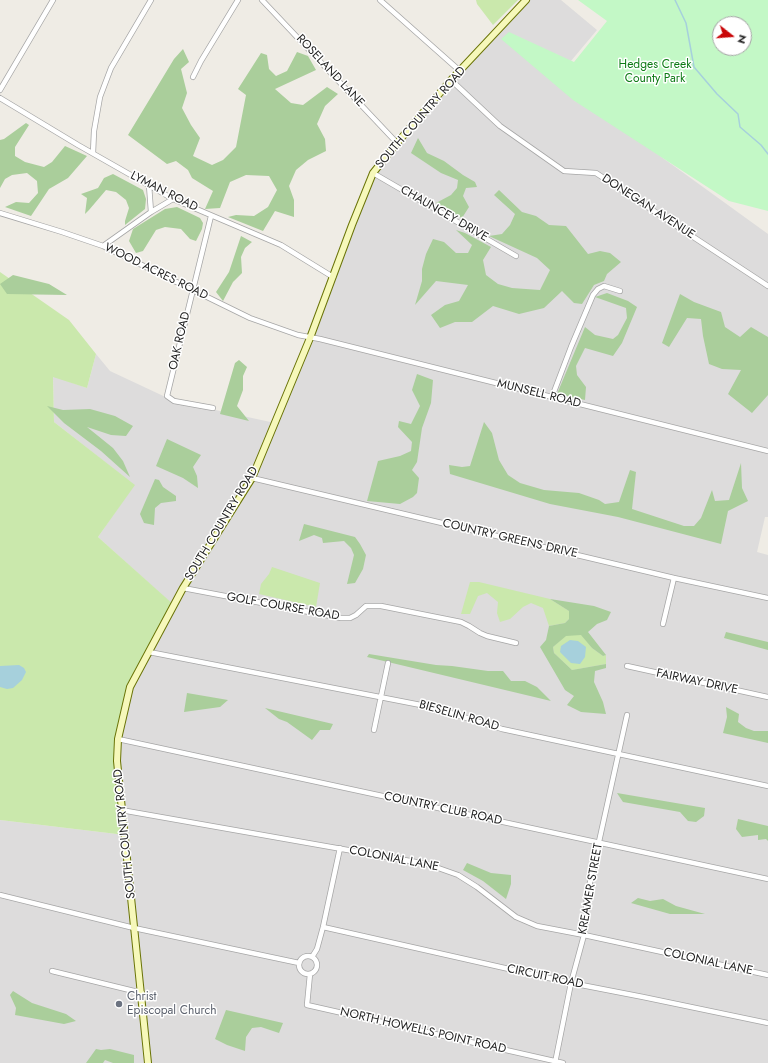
<!DOCTYPE html>
<html>
<head>
<meta charset="utf-8">
<style>
  body { margin:0 }
  #map { position:relative; width:768px; height:1063px; overflow:hidden; background:#efece5; font-family:Jost,sans-serif }
  canvas { display:block }
  .north { position:absolute; left:712px; top:16px; width:40px; height:40px; box-sizing:border-box; background:#fff; border:1px solid #a5a5a5; border-radius:50%; rotate:107deg; font-size:11px; font-weight:700; line-height:16px; text-align:center; color:#1f1f1f }
  .north::after { content:''; display:block; margin:auto; width:14px; height:18px; background:#c90507; clip-path:polygon(50% 0,100% 100%,50% 72%,0 100%) }
</style>
</head>
<body>
<div id="map">
<canvas width="768" height="1063"></canvas>
<div class="north">N</div>
</div>
<script>
const g = document.querySelector('canvas').getContext('2d');
g.lineJoin = 'round';
function fill(path, color) {
  g.fillStyle = color;
  g.fill(path, 'evenodd');
}
function toPath(rows) {
  const path = new Path2D();
  for (const r of rows) {
    if (r.length === 3) {
      path.moveTo(r[0] + r[2], r[1]);
      path.arc(r[0], r[1], r[2], 0, 2 * Math.PI);
      continue;
    }
    path.moveTo(r[0], r[1]);
    for (let i = 2; i < r.length; i += 2) path.lineTo(r[i], r[i + 1]);
  }
  return path;
}
function strokePath(path, color, width, dash) {
  g.strokeStyle = color;
  g.lineWidth = width;
  g.lineCap = dash ? 'butt' : 'round';
  g.setLineDash(dash || []);
  g.stroke(path);
}
function drawText(font, color, halo, rows, align = 'center') {
  g.font = font + ' Jost,sans-serif';
  g.lineWidth = 3;
  g.setLineDash([]);
  g.textBaseline = 'middle';
  g.strokeStyle = halo;
  g.fillStyle = color;
  for (const [text, x, y, turn = 0] of rows) {
    g.save();
    g.translate(x, y);
    g.rotate((+turn || 0) * Math.PI / 180);
    g.textAlign = isNaN(turn) ? turn : align;
    if (halo) g.strokeText(text, 0, 0);
    g.fillText(text, 0, 0);
    g.restore();
  }
}
const residential = toPath([
  [527,0,561,0,597,30,555,80,768,234,768,517,765,517,757,552,768,555,768,1063,0,1063,0,820,125,835,117,761,130,687,173,605,98,537,134,485,54,422,53,376,87,388,96,354,110,371,174,401,275,423,373,173]
]);
const grass = toPath([
  [476,0,518,0,493,25,477,4],
  [0,272,69,320,96,354,87,388,53,377,54,422,135,485,98,537,174,605,130,687,118,739,125,835,0,820],
  [272,567,320,583,316,607,259,594,261,584,269,574],
  [470,582,479,582,550,599,569,611,569,619,565,623,549,626,543,608,531,603,523,607,510,619,500,622,497,613,498,602,487,593,478,596,470,614,461,614],
  [581,634,592,648,603,656,606,655,606,664,572,670,554,653,553,647,566,635]
]);
const forest = toPath([
  [183,49,189,62,181,69,187,93,182,108,191,125,200,138,193,156,212,165,223,160,236,147,246,95,238,89,261,53,267,55,269,69,276,76,287,71,297,52,308,56,316,70,275,89,291,103,303,105,327,87,338,94,325,106,317,124,325,139,326,151,308,160,296,170,289,186,294,200,294,217,275,211,263,231,228,217,236,215,254,216,268,207,277,190,269,176,246,175,230,182,220,208,205,209,213,191,192,178,188,170,176,161,167,164,128,135,174,59],
  [26,123,29,125,15,147,15,156,25,162,44,167,52,162,65,146,87,156,68,178,49,189,31,216,5,207,16,202,29,203,38,193,37,181,27,173,12,175,5,179,0,188,0,140,4,139],
  [418,138,427,153,444,161,463,175,475,182,477,187,466,188,463,196,469,207,462,218,436,203,451,195,457,188,458,180,441,173,411,153],
  [113,174,143,190,146,199,145,209,125,225,125,221,129,208,126,200,116,192,106,190,89,210,85,214,87,198,81,194,98,188,104,178],
  [499,190,522,212,536,216,549,225,566,226,588,254,600,251,610,253,621,262,607,274,604,281,594,285,582,304,574,303,562,291,544,308,519,314,493,306,472,322,455,322,440,328,431,315,445,305,459,301,468,285,436,281,415,305,422,281,422,269,426,254,433,239,444,242,456,253,468,253,472,245,456,230,465,233,491,247,483,260,486,275,498,284,512,288,540,290,550,270,537,258,489,236,502,234,510,225,515,214,494,195],
  [177,207,200,218,203,223,202,229,196,241,190,239,181,229,165,227,156,230,143,251,136,253,129,241,133,229,165,209],
  [241,236,252,242,245,248,241,257,242,273,233,282,223,301,216,292,229,272],
  [13,275,49,284,67,295,7,294,0,284],
  [607,293,628,301,637,307,622,343,613,356,585,348,576,366,577,375,586,387,585,400,557,394,585,327,595,335,613,339,618,335,627,318,626,308,595,297],
  [680,294,694,302,721,312,725,327,740,337,751,327,768,337,768,395,752,413,728,394,741,370,722,369,709,364,703,336,701,319,687,318,669,347,662,343],
  [239,360,247,367,243,376,243,390,237,406,249,421,220,414,235,363],
  [417,374,433,380,431,403,422,428,417,462,412,470,419,478,417,493,413,497,400,504,367,501,378,461,400,456,411,451,412,442,398,427,399,421,411,424,420,406,412,390],
  [47,406,63,410,90,409,115,416,133,426,126,436,111,435,87,427,113,448,123,461,130,477,101,451,64,423],
  [484,422,492,433,499,460,508,475,520,483,544,490,579,493,599,500,605,504,619,502,630,470,636,472,632,509,684,526,694,526,701,518,712,490,715,501,729,500,741,463,742,488,748,501,728,511,721,544,618,517,550,504,450,474,449,465,462,467,470,466],
  [167,439,201,455,193,467,197,476,198,488,183,478,156,466],
  [155,479,159,480,163,487,176,496,176,501,161,503,155,508,154,525,144,523,140,514],
  [304,524,355,537,360,544,366,555,363,569,355,583,347,584,354,555,351,548,344,541,323,543,322,538,314,535,299,541],
  [550,599,594,606,611,612,607,620,597,624,588,632,606,655,603,656,592,648,581,635,566,636,553,647,554,653,572,670,606,664,606,668,595,671,594,682,603,702,606,714,581,712,567,705,574,696,565,690,540,647,546,640,549,626,565,623,569,619,569,611],
  [726,632,768,642,768,650,724,638],
  [369,654,436,665,452,666,488,671,503,671,511,681,525,681,537,687,551,701,367,657],
  [187,693,228,700,220,707,184,712],
  [726,707,739,714,738,722,746,728,754,731,768,731,768,743,723,733,727,717],
  [265,708,333,724,330,730,320,730,312,740,287,722,279,719],
  [617,793,705,808,704,816,696,822,688,821,680,812,623,802],
  [738,819,768,826,768,841,766,839,758,840,758,835,742,837,736,829],
  [467,863,491,873,511,875,511,884,506,899,483,881,463,870],
  [638,898,650,901,663,899,676,906,705,914,670,914,631,903],
  [13,991,32,1003,66,1014,76,1021,64,1024,15,1015,16,1008,10,995],
  [226,1010,283,1023,279,1033,261,1027,252,1028,246,1037,245,1051,227,1045,215,1039],
  [96,1049,101,1050,110,1049,134,1055,134,1063,113,1063,105,1060,103,1063,86,1063]
]);
const park = toPath([
  [578,0,768,0,768,211,729,201,573,100,501,39,509,32,574,62,607,21],
  [720,24,744,24,744,48,720,48]
]);
const water = toPath([
  [570,640,578,641,586,647,585,657,580,664,571,663,560,652,561,646],
  [19,665,24,668,26,672,22,680,13,688,7,689,0,687,0,666]
]);
const stream = toPath([
  [675,0,686,23,694,67,717,94,738,114,740,127,761,145,768,154]
]);
const minor = toPath([
  [262,0,397,143],
  [380,0,460,71],
  [193,77,201,61,238,0],
  [451,80,500,126,564,171,596,173,768,286],
  [0,90,53,0],
  [0,98,78,145,173,199,281,245,333,277],
  [93,153,94,131,100,97,111,68,151,0],
  [373,173,516,256],
  [149,185,151,212],
  [0,213,62,232,103,246,250,318,298,335,320,339,768,451],
  [211,216,167,396,174,401,213,408],
  [103,246,151,212,173,199],
  [552,397,571,347,593,295,598,289,604,286,620,291],
  [252,478,674,578,768,598],
  [183,588,341,618,350,618,356,615,366,606,381,606,461,622,469,626,480,633,487,636,516,643],
  [663,624,674,578],
  [149,652,431,707,502,729,768,786],
  [627,666,768,697],
  [374,730,388,663],
  [118,739,768,879],
  [121,810,427,864,458,875,477,887,516,917,537,926,584,935,768,975],
  [0,895,134,928,299,963],
  [323,927,571,983,643,997,768,1023],
  [308,965,9],
  [312,957,317,949,323,927,340,848],
  [52,971,142,993],
  [310,974,307,1005,563,1063],
  [555,1063,571,983,584,935,587,896,627,715]
]);
const secondary = toPath([
  [148,1063,117,761,118,739,130,687,183,588,252,478,310,338,352,225,373,173,397,143,451,80,526,0]
]);
const markers = [
  [119,1004,4,"#6b7280"]
];
const parkNames = [
  ["Hedges Creek",655,65],
  ["County Park",655,79]
];
const streetNames = [
  ["ROSELAND LANE",330,71,47],
  ["SOUTH COUNTRY ROAD",421,118,-49],
  ["LYMAN ROAD",164,192,27],
  ["DONEGAN AVENUE",648,207,33],
  ["CHAUNCEY DRIVE",444,214,30],
  ["WOOD ACRES ROAD",156,272,26],
  ["OAK ROAD",180,341,-77],
  ["MUNSELL ROAD",539,394,14],
  ["SOUTH COUNTRY ROAD",222,524,-59],
  ["COUNTRY GREENS DRIVE",510,539,13],
  ["GOLF COURSE ROAD",283,607,10],
  ["FAIRWAY DRIVE",697,682,12],
  ["BIESELIN ROAD",459,716,16],
  ["COUNTRY CLUB ROAD",443,809,12],
  ["SOUTH COUNTRY ROAD",125,834,-96],
  ["COLONIAL LANE",394,859,11],
  ["KREAMER STREET",591,889,-80],
  ["COLONIAL LANE",708,962,12],
  ["CIRCUIT ROAD",545,977,12],
  ["NORTH HOWELLS POINT ROAD",423,1031,13]
];
const worshipNames = [
  ["Christ",127,997],
  ["Episcopal Church",127,1011]
];
fill(residential, '#dddcdc');
fill(grass, '#cae8ac');
fill(forest, '#aace9b');
fill(park, '#c3f8c6');
fill(water, '#a6d0dc');
strokePath(stream, '#a6d0dc', 1.5);
strokePath(minor, '#a6a6a6', 6);
strokePath(secondary, '#6a7407', 8);
strokePath(minor, '#fff', 4.5);
strokePath(secondary, '#f6f8ba', 6);
for (const [x, y, r, color] of markers) {
  const dot = new Path2D();
  dot.arc(x, y, r, 0, 2 * Math.PI);
  g.fillStyle = color;
  g.fill(dot);
  strokePath(dot, '#fff', 1.5);
}
drawText('12px', '#0e7b16', '#fff', parkNames);
drawText('12px', '#1f1f1f', '#fff', streetNames);
drawText('12px', '#5b616d', '#fff', worshipNames, 'left');
</script>
</body>
</html>
